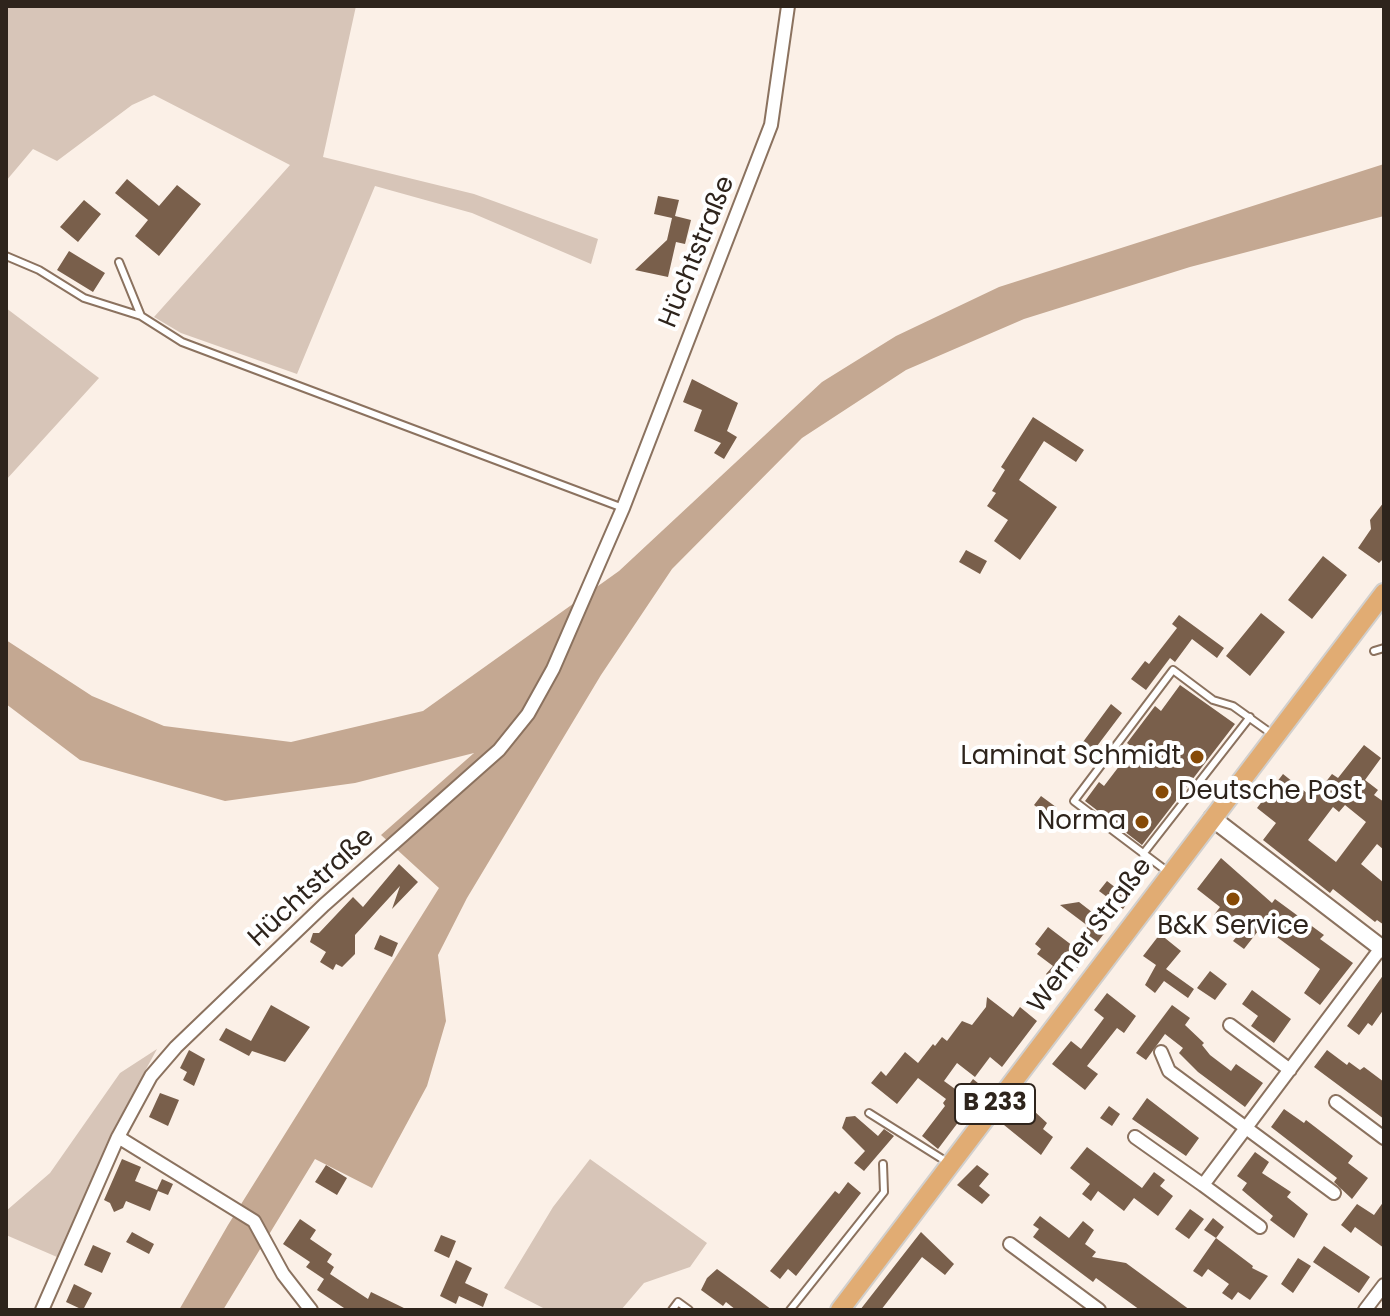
<!DOCTYPE html>
<html>
<head>
<meta charset="utf-8">
<style>
  body { margin:0 }
  #map { position:relative; width:1390px; height:1316px; overflow:hidden; background:#fbf0e7; font-family:Poppins,sans-serif }
  canvas { display:block }
  .frame { position:absolute; inset:0; border:8px solid #2e241c; pointer-events:none }
</style>
</head>
<body>
<div id="map">
<canvas width="1390" height="1316"></canvas>
<div class="frame"></div>
</div>
<script>
const g = document.querySelector('canvas').getContext('2d');
g.lineJoin = 'round';
function fill(path, color) {
  g.fillStyle = color;
  g.fill(path, 'evenodd');
}
function toPath(rows) {
  const path = new Path2D();
  for (const r of rows) {
    path.moveTo(r[0], r[1]);
    for (let i = 2; i < r.length; i += 2) path.lineTo(r[i], r[i + 1]);
  }
  return path;
}
function strokePath(path, color, width, dash) {
  g.strokeStyle = color;
  g.lineWidth = width;
  g.lineCap = dash ? 'butt' : 'round';
  g.setLineDash(dash || []);
  g.stroke(path);
}
function drawText(font, color, halo, rows, align = 'center') {
  g.font = font + ' Poppins,sans-serif';
  g.lineWidth = 8;
  g.setLineDash([]);
  g.textBaseline = 'middle';
  g.strokeStyle = halo;
  g.fillStyle = color;
  for (const [text, x, y, turn = 0] of rows) {
    g.save();
    g.translate(x, y);
    g.rotate((+turn || 0) * Math.PI / 180);
    g.textAlign = isNaN(turn) ? turn : align;
    if (halo) g.strokeText(text, 0, 0);
    g.fillText(text, 0, 0);
    g.restore();
  }
}
const green = toPath([
  [6,6,356,6,323,157,474,194,598,239,591,264,472,213,375,186,297,374,181,333,154,317,290,165,154,95,132,105,57,161,33,149,6,181],
  [6,308,99,378,6,480],
  [157,1049,113,1130,57,1257,6,1235,6,1211,50,1173,120,1073],
  [590,1159,707,1243,690,1267,644,1283,621,1310,547,1310,504,1288,553,1207]
]);
const forest = toPath([
  [1384,164,1384,216,1190,267,1024,319,906,370,802,438,672,569,601,675,467,898,438,955,446,1021,427,1086,372,1188,315,1159,223,1310,179,1310,228,1225,439,888,381,835,474,753,355,783,225,801,80,760,6,704,6,640,92,696,164,726,291,742,423,711,619,571,822,382,896,336,999,287]
]);
const building = toPath([
  [127,179,159,206,177,185,201,204,159,256,135,236,148,220,115,193],
  [658,196,679,200,675,216,691,220,685,244,676,242,668,277,635,270,667,240,672,218,654,214],
  [84,200,101,214,78,242,60,227],
  [69,251,105,273,93,292,57,270],
  [692,379,738,403,727,431,737,437,724,459,714,453,721,443,694,431,702,410,683,402],
  [1033,417,1084,450,1076,462,1044,441,1019,480,1057,507,1020,560,994,541,1008,520,987,506,996,493,992,491,1005,470,1001,467],
  [1384,502,1384,558,1379,563,1358,548,1371,529,1370,520],
  [966,550,987,561,980,574,959,562],
  [1323,556,1347,575,1312,619,1288,600],
  [1261,613,1285,632,1250,676,1226,656],
  [1179,615,1224,648,1217,658,1192,639,1175,662,1170,658,1146,690,1131,679,1145,661,1149,664,1177,628,1172,624],
  [1180,685,1235,724,1142,845,1085,801,1099,782,1104,786,1133,748,1127,743,1155,706,1161,711],
  [1111,704,1122,713,1091,754,1080,746],
  [1364,745,1381,758,1365,780,1378,790,1374,795,1384,802,1384,850,1377,844,1361,864,1384,883,1384,925,1377,920,1375,922,1333,889,1330,893,1263,840,1276,823,1257,808,1283,774,1313,798,1332,774,1338,778],
  [1345,805,1366,822,1336,862,1308,840,1333,807,1339,812],
  [1041,796,1056,807,1049,816,1034,805],
  [1221,858,1272,903,1275,899,1324,935,1320,939,1353,963,1320,1005,1304,993,1320,969,1262,926,1244,949,1233,941,1239,934,1214,915,1220,907,1197,889],
  [399,864,418,882,392,909,400,886,355,935,355,954,342,967,336,964,333,970,320,962,326,952,310,942,313,933,319,933,353,897,363,907],
  [1126,875,1140,886,1123,909,1099,891,1107,881,1116,888],
  [1079,902,1110,926,1061,989,1046,974,1053,966,1037,954,1041,949,1035,944,1048,927,1073,946,1088,926,1060,905],
  [1160,934,1181,951,1166,969,1194,989,1188,998,1164,981,1155,993,1145,985,1156,965,1143,956],
  [380,935,398,943,392,957,374,949],
  [1210,971,1227,984,1215,1000,1197,988],
  [1384,974,1384,1009,1372,1026,1368,1023,1359,1035,1347,1026],
  [1252,990,1291,1019,1274,1043,1251,1026,1258,1016,1242,1004],
  [1107,993,1136,1016,1124,1033,1117,1028,1087,1066,1098,1074,1085,1090,1052,1064,1071,1041,1081,1049,1104,1018,1094,1010],
  [987,997,1013,1017,1020,1007,1037,1021,1002,1067,990,1057,975,1077,957,1063,944,1081,962,1094,973,1079,984,1088,938,1149,922,1136,945,1106,943,1103,946,1099,918,1078,897,1104,871,1083,881,1071,886,1076,905,1052,918,1063,933,1044,935,1046,942,1037,947,1041,962,1021,972,1025,986,1007],
  [271,1005,310,1027,285,1062,252,1051,249,1056,219,1040,226,1028,251,1041],
  [1172,1005,1190,1018,1185,1025,1204,1043,1202,1045,1210,1055,1231,1071,1236,1064,1263,1083,1245,1107,1198,1072,1179,1053,1183,1048,1165,1034,1146,1060,1136,1053],
  [189,1050,205,1059,194,1086,183,1080,187,1072,180,1068],
  [1327,1050,1347,1065,1349,1062,1360,1070,1364,1067,1384,1082,1384,1119,1314,1067],
  [160,1093,179,1100,168,1126,149,1117],
  [1147,1098,1199,1138,1186,1156,1132,1119],
  [1019,1106,1030,1115,1034,1111,1047,1123,1043,1129,1053,1137,1041,1155,1004,1125],
  [1109,1106,1120,1114,1112,1126,1100,1118],
  [1284,1109,1304,1123,1306,1120,1353,1156,1348,1163,1368,1178,1352,1199,1334,1182,1337,1178,1271,1127],
  [855,1116,878,1136,884,1129,894,1136,864,1171,854,1163,865,1151,842,1128,846,1117],
  [1087,1147,1142,1188,1154,1172,1165,1180,1160,1186,1173,1196,1158,1216,1134,1198,1124,1211,1098,1191,1091,1201,1082,1194,1090,1184,1070,1168],
  [1255,1152,1269,1162,1262,1173,1291,1192,1287,1197,1308,1214,1294,1238,1270,1220,1273,1216,1242,1190,1247,1183,1237,1176],
  [122,1159,141,1167,135,1181,157,1190,162,1179,173,1184,168,1195,158,1191,150,1211,126,1201,123,1208,114,1212,110,1203,104,1200],
  [326,1165,347,1178,337,1195,315,1182],
  [977,1165,989,1174,979,1186,990,1195,982,1204,957,1185],
  [848,1182,861,1193,796,1276,788,1269,780,1279,770,1271,835,1191,839,1194],
  [1384,1201,1384,1248,1355,1227,1351,1233,1341,1225,1357,1204,1374,1215],
  [1190,1209,1204,1219,1189,1239,1175,1229],
  [1040,1216,1069,1238,1083,1221,1094,1230,1085,1244,1096,1252,1092,1257,1126,1263,1190,1310,1140,1310,1096,1278,1093,1282,1033,1237,1039,1229,1033,1225],
  [1213,1218,1224,1227,1216,1238,1204,1230],
  [300,1219,316,1230,310,1239,332,1254,327,1262,334,1267,330,1274,368,1299,371,1292,408,1310,347,1310,317,1290,324,1279,306,1267,310,1262,283,1244],
  [132,1232,154,1244,149,1254,126,1242],
  [921,1232,954,1264,945,1275,922,1257,881,1310,860,1310],
  [441,1235,456,1241,449,1258,434,1251],
  [1216,1238,1253,1266,1252,1268,1268,1276,1250,1300,1238,1292,1232,1300,1222,1293,1229,1284,1208,1269,1202,1277,1193,1271],
  [93,1245,111,1253,102,1273,84,1265],
  [1324,1246,1370,1277,1359,1293,1313,1262],
  [1298,1258,1311,1266,1293,1293,1281,1284],
  [456,1260,472,1268,465,1283,488,1294,483,1307,459,1296,456,1304,440,1296],
  [717,1269,747,1291,772,1310,736,1310,726,1302,723,1306,701,1290,707,1278],
  [74,1284,92,1293,83,1310,66,1302]
]);
const lane = toPath([
  [6,256,39,270,84,298,141,316],
  [119,262,141,316,182,342,623,508],
  [1374,651,1384,648],
  [1143,854,1250,717],
  [1168,872,1074,801,1173,670,1213,700,1233,706,1272,734],
  [869,1113,947,1162],
  [672,1310,678,1302,689,1310],
  [790,1310,884,1192,883,1164]
]);
const street = toPath([
  [1230,1025,1290,1070],
  [1161,1052,1169,1071,1334,1193],
  [1336,1102,1384,1138],
  [118,1137,254,1221,283,1274,311,1310],
  [1135,1137,1203,1185],
  [1260,1227,1203,1185,1381,948],
  [1010,1244,1099,1310],
  [42,1310,118,1137,151,1076,176,1047,324,905,499,750,528,714,553,669,623,508,771,125,788,6],
  [1365,1310,1384,1285]
]);
const secondary = toPath([
  [1212,818,1384,950]
]);
const primary = toPath([
  [840,1310,1384,593]
]);
const markers = [
  [1197,757,8,"#864a07"],
  [1162,792,8,"#864a07"],
  [1142,822,8,"#864a07"],
  [1233,899,8,"#864a07"]
];
const shields = [
  [995,1104,80]
];
const shieldNames = [
  ["B 233",995,1104]
];
const streetNames = [
  ["Hüchtstraße",698,252,-68],
  ["Hüchtstraße",312,888,-43],
  ["Werner Straße",1091,936,-53]
];
const poiNames = [
  ["Laminat Schmidt",1181,757],
  ["Deutsche Post",1178,792,"left"],
  ["Norma",1126,822],
  ["B&K Service",1233,927,"center"]
];
fill(green, '#d7c5b8');
fill(forest, '#c4a892');
fill(building, '#795f4b');
strokePath(lane, '#8b725f', 10);
strokePath(street, '#8b725f', 16);
strokePath(secondary, '#8b725f', 20);
strokePath(primary, '#d1cfcd', 22);
strokePath(lane, '#fff', 6);
strokePath(street, '#fff', 12);
strokePath(secondary, '#fff', 16);
strokePath(primary, '#e1ac73', 18);
for (const [x, y, r, color] of markers) {
  const dot = new Path2D();
  dot.arc(x, y, r, 0, 2 * Math.PI);
  g.fillStyle = color;
  g.fill(dot);
  strokePath(dot, '#fff', 3);
}
for (const [x, y, w] of shields) {
  const box = new Path2D();
  box.roundRect(x - w / 2, y - 20, w, 40, 6);
  g.fillStyle = '#fff';
  g.fill(box);
  strokePath(box, '#2e241c', 2);
}
drawText('bold 24px', '#2e241c', null, shieldNames);
drawText('26px', '#2e241c', '#fff', streetNames);
drawText('26px', '#2e241c', '#fff', poiNames, 'right');
</script>
</body>
</html>
